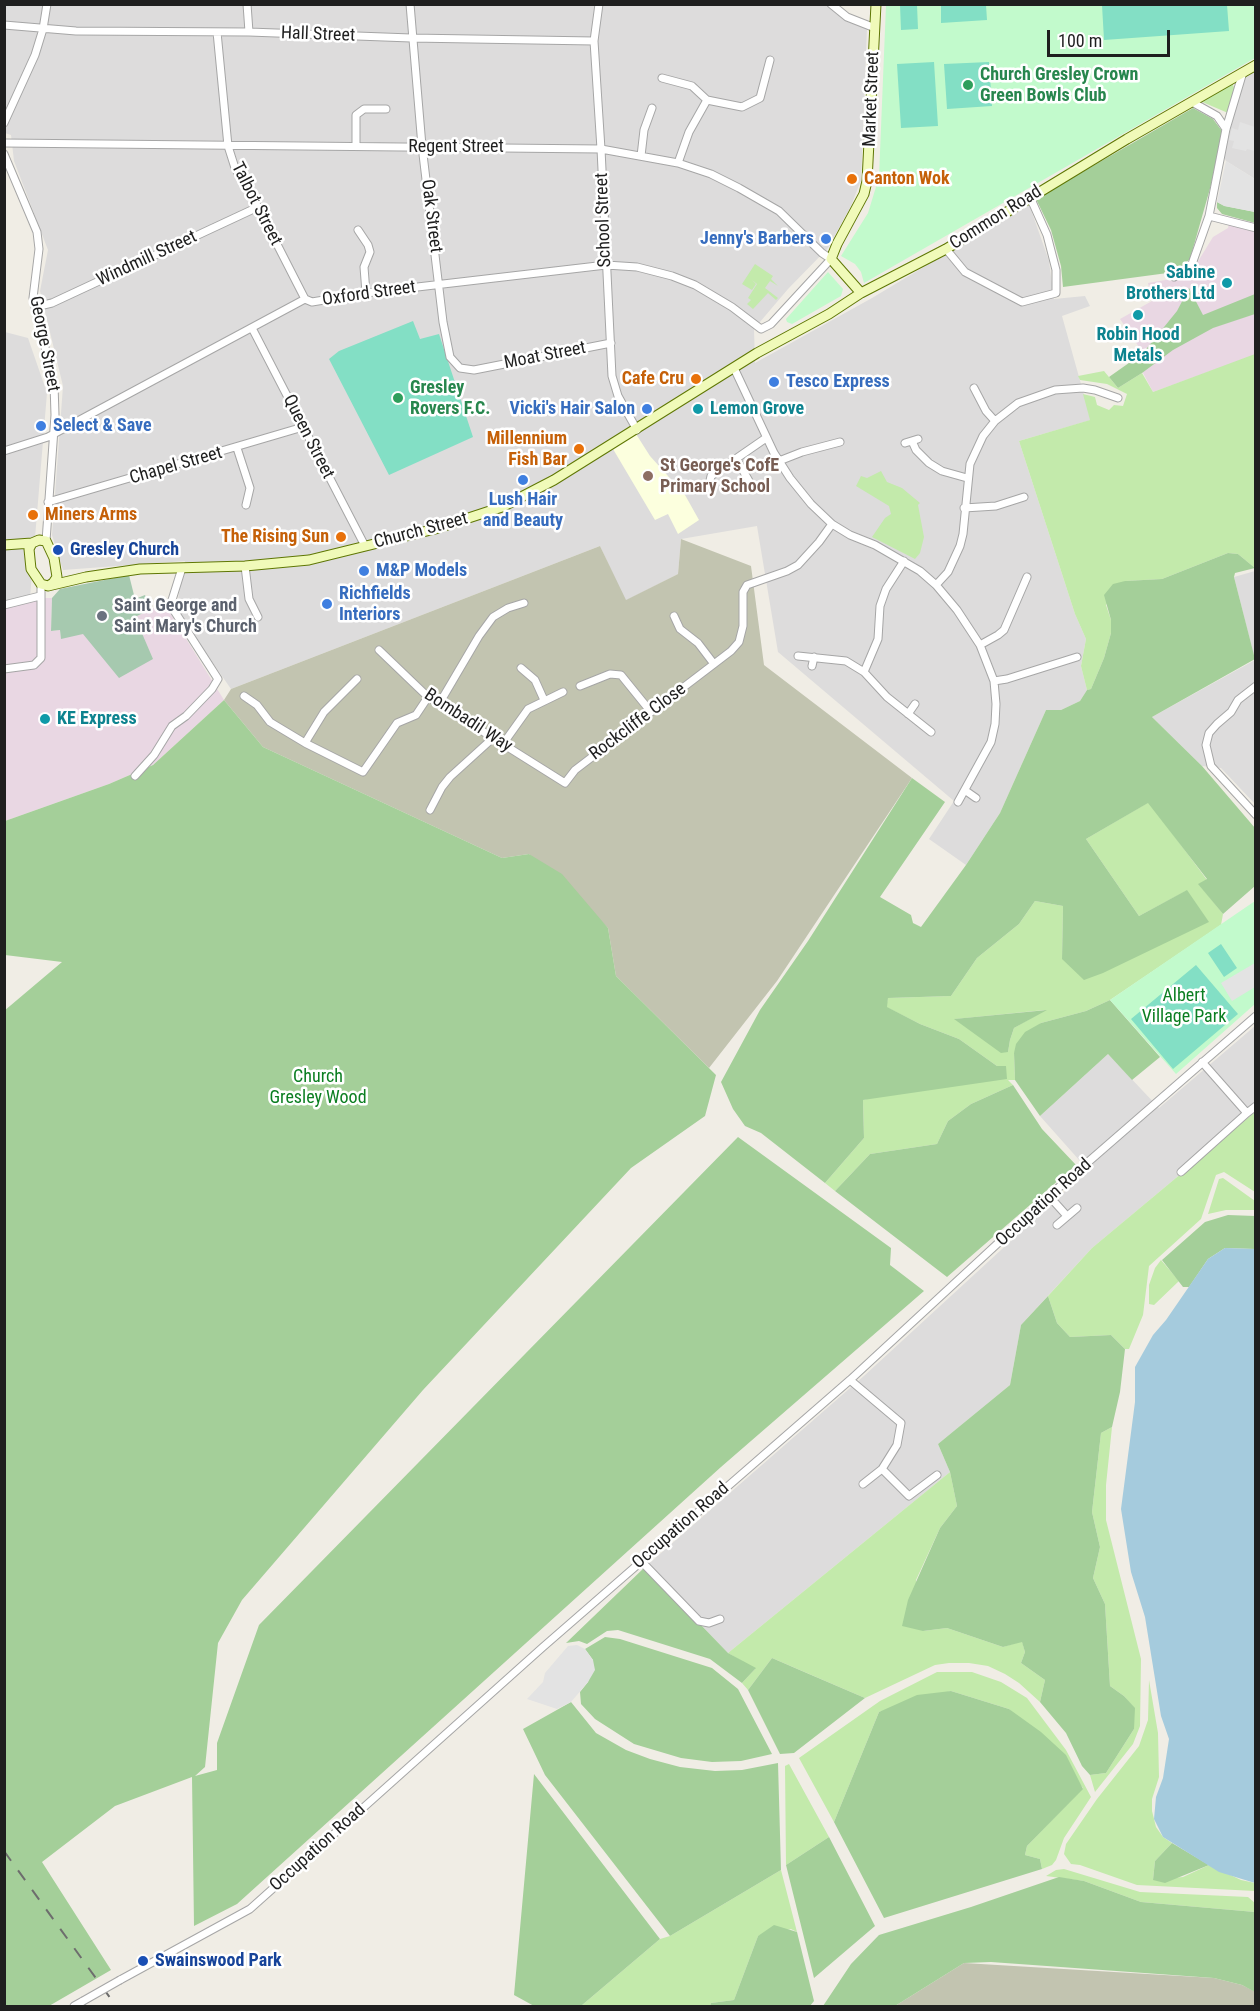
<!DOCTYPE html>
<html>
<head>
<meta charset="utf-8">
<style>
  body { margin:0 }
  #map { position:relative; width:1260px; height:2011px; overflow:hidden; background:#f0ede5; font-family:"Roboto Condensed",sans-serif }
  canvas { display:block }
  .frame { position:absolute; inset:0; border:6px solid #1f1f1f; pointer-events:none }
  .scale { position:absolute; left:1047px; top:30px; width:123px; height:27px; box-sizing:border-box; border:3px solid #1f1f1f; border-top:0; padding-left:8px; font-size:18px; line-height:21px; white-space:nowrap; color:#1f1f1f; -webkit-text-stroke:4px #fff; paint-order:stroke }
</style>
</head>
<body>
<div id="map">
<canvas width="1260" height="2011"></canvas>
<div class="frame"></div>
<div class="scale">100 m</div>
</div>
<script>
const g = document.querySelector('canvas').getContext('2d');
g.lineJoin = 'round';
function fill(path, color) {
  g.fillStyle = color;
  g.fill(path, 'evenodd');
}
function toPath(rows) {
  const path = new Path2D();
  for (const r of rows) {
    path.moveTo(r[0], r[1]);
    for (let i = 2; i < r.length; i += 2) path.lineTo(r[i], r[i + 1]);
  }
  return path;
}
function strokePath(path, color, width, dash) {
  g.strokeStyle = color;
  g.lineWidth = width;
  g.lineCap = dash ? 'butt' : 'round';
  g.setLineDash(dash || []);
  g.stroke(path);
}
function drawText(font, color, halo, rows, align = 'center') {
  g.font = font + ' "Roboto Condensed",sans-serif';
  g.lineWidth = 5;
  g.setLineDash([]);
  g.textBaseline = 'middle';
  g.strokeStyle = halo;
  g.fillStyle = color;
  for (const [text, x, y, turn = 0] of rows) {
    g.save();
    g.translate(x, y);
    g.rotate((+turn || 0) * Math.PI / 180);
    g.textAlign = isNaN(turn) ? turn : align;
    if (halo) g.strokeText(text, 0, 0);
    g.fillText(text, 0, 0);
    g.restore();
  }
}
const residential = toPath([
  [828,4,867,28,861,180,851,206,828,248,788,289,754,329,755,363,872,298,1029,204,1049,261,1054,299,1085,296,1090,306,1062,316,1091,420,1019,441,1075,614,1086,639,1081,666,1087,690,1080,701,1061,710,1046,710,1000,813,966,865,929,839,954,801,778,652,757,526,681,539,678,574,625,601,600,546,231,689,176,610,185,561,63,570,52,535,63,386,40,291,48,250,14,161,11,135,5,133,4,5],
  [1255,70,1255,179,1226,161,1224,157,1232,122,1246,76],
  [5,332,28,338,47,393,30,598,5,603],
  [1255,571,1255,804,1221,768,1202,766,1152,717,1255,660,1234,577],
  [1255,1026,1255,1112,1092,1248,1021,1325,1010,1385,938,1444,950,1472,728,1653,645,1567,865,1375,1088,1170,1040,1116,1108,1054,1159,1108]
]);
const industrial = toPath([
  [1230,218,1255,223,1255,355,1153,392,1140,367,1143,353,1120,319,1152,301,1148,283,1189,276,1213,237,1228,228],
  [30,598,52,598,51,631,60,630,61,638,135,617,164,603,224,700,153,765,109,784,5,821,5,603]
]);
const education = toPath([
  [636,434,650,456,685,495,699,520,678,534,668,514,655,520,613,449]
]);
const construction = toPath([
  [681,539,751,566,764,665,912,778,777,981,709,1068,616,976,608,928,529,854,502,858,263,747,224,700,231,689,600,546,626,600,678,574],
  [964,1963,1214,1978,1242,1985,1256,1992,1255,2006,895,2006]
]);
const grass = toPath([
  [1232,83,1235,89,1228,113,1200,101],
  [755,264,773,276,771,279,778,286,770,281,765,288,778,298,776,300,768,293,753,309,747,304,751,300,748,298,757,284,752,280,756,284,752,290,742,284],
  [1255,354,1255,568,1238,554,1228,553,1162,579,1125,581,1106,605,1111,620,1111,633,1104,658,1091,689,1087,690,1081,666,1086,639,1075,614,1019,441,1090,420,1083,394,1095,397,1097,405,1109,410,1114,405,1123,406,1127,394,1107,384,1080,380,1078,376,1104,371,1118,388,1142,373,1153,392],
  [881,471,887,482,902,488,920,503,918,505,924,537,920,553,915,559,872,537,885,518,891,514,889,506,856,486,861,476,867,478],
  [1149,802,1207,880,1199,884,1223,914,1221,925,1110,1000,1086,1011,1041,1023,1014,1053,1015,1080,1008,1080,1013,1085,971,1104,948,1121,937,1144,870,1154,835,1191,825,1183,864,1138,863,1100,997,1066,959,1039,920,1024,886,1007,888,998,951,996,977,958,1019,924,1035,901,1063,906,1062,959,1208,922,1186,891,1139,916,1086,839],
  [1045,1010,1014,1028,1010,1040,1008,1052,955,1019],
  [1255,1112,1255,1192,1224,1172,1216,1175,1201,1219,1149,1266,1143,1315,1129,1349,1125,1349,1111,1335,1070,1337,1057,1323,1048,1296,1092,1248],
  [1223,1178,1255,1201,1255,1210,1226,1210,1208,1214,1219,1179],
  [1161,1260,1179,1281,1154,1305,1149,1304,1149,1285,1155,1268],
  [1112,1427,1106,1485,1106,1520,1141,1659,1140,1726,1133,1744,1095,1792,1090,1775,1106,1773,1134,1729,1134,1708,1124,1696,1110,1686,1105,1604,1093,1578,1100,1547,1092,1512,1101,1433],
  [950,1472,957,1506,940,1528,916,1580,923,1631,947,1628,1003,1647,1022,1641,1025,1652,1021,1663,1045,1680,1040,1702,1019,1683,1005,1674,988,1666,969,1663,949,1663,935,1665,865,1698,772,1658,748,1690,742,1683,755,1669,728,1653],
  [937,1672,972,1672,1001,1682,1027,1698,1066,1750,1091,1797,1064,1838,1056,1860,1052,1865,1042,1869,1040,1859,1025,1855,1027,1846,1083,1788,1009,1709,951,1691,879,1712,834,1822,799,1758,880,1701],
  [1149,1680,1158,1733,1159,1777,1152,1799,1152,1811,1156,1827,1163,1837,1172,1843,1155,1861,1153,1880,1183,1877,1209,1865,1241,1880,1255,1883,1255,1891,1137,1885,1080,1865,1071,1864,1064,1854,1066,1844,1097,1799,1139,1746,1148,1720],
  [789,1764,829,1837,786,1865,785,1766],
  [1064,1869,1140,1892,1248,1897,1255,1903,1255,1912,1141,1902,1084,1881,1046,1876,1056,1870],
  [781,1870,797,1932,791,1929,758,1936,734,2000,711,2003,710,2006,581,2006,660,1939,670,1936]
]);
const forest = toPath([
  [1193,108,1213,119,1222,131,1211,185,1190,259,1175,272,1063,287,1061,266,1051,230,1036,199],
  [1217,202,1225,206,1255,212,1255,223,1222,214,1217,208],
  [1189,288,1203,315,1255,294,1255,314,1213,328,1173,350,1142,373,1118,388,1109,377,1143,353,1177,311],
  [1228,553,1238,554,1255,568,1235,573,1234,577,1255,659,1152,717,1202,766,1255,828,1255,886,1223,914,1198,884,1207,879,1148,803,1086,839,1139,916,1187,890,1209,922,1103,973,1084,980,1062,959,1063,906,1035,901,1019,924,977,958,951,996,888,998,887,1007,920,1024,959,1039,997,1066,1006,1066,1007,1079,863,1100,864,1138,825,1183,761,1133,745,1126,733,1109,721,1082,760,1010,808,941,912,778,945,802,880,897,911,915,913,923,921,927,966,865,1000,813,1046,710,1061,710,1080,701,1087,690,1091,689,1104,658,1111,633,1111,620,1104,595,1113,584,1125,581,1162,579],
  [224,700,263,747,502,858,529,854,562,874,608,928,616,976,716,1075,705,1116,631,1168,423,1390,242,1600,218,1643,205,1767,195,1776,217,1770,217,1743,259,1625,738,1137,891,1248,890,1265,924,1291,721,1467,237,1904,194,1926,192,1777,115,1806,42,1862,111,1970,49,2006,4,2006,4,1011,62,962,5,955,5,821,109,784,153,765],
  [1110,1000,1160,1057,1132,1080,1108,1054,1040,1116,1015,1080,1014,1053,1016,1044,1025,1032,1041,1023,1086,1011],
  [1047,1010,1014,1028,1010,1040,1008,1052,1001,1053,954,1019],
  [1013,1085,1042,1129,1076,1165,947,1277,835,1191,870,1154,937,1144,948,1121,971,1104],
  [1228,1215,1255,1216,1255,1249,1225,1248,1208,1259,1189,1287,1183,1287,1162,1260,1205,1222],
  [1048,1296,1057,1323,1070,1337,1111,1335,1125,1349,1120,1392,1112,1427,1101,1433,1092,1512,1100,1547,1093,1578,1105,1604,1110,1686,1124,1696,1135,1708,1134,1729,1106,1773,1090,1775,1082,1766,1066,1733,1040,1702,1045,1680,1021,1663,1025,1652,1022,1642,1003,1647,947,1628,923,1631,902,1626,908,1600,940,1528,957,1506,950,1472,938,1444,1010,1385,1021,1325],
  [645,1567,728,1653,756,1668,742,1683,710,1659,618,1630,607,1631,587,1644,579,1641,566,1643],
  [605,1637,620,1639,712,1668,738,1689,772,1754,741,1761,712,1762,681,1758,634,1744,595,1719,581,1704,580,1692,588,1682,593,1660,585,1649],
  [772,1658,802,1671,865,1698,794,1753,780,1754,748,1690],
  [951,1691,1009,1709,1041,1732,1066,1755,1083,1789,1027,1846,1025,1855,1040,1859,1042,1869,884,1918,834,1822,879,1712,917,1695],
  [571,1702,596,1733,626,1750,650,1759,680,1767,715,1771,742,1770,778,1763,781,1870,670,1936,545,1775,523,1729],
  [534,1774,660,1939,581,2006,534,2006,514,1995],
  [829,1837,875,1926,814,1978,786,1865],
  [1172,1843,1209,1865,1165,1883,1153,1880,1155,1861],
  [1059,1877,1084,1881,1141,1902,1255,1912,1255,1992,1242,1985,1214,1978,991,1962,964,1963,895,2006,823,2006,851,1964,879,1935,971,1907],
  [774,1925,797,1932,814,2001,810,2006,710,2006,711,2003,734,2000,758,1936]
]);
const cemetery = toPath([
  [129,575,135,599,145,595,151,609,135,617,153,659,119,678,83,634,61,639,60,630,51,631,52,598,60,589]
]);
const park = toPath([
  [886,5,1255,5,1255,58,864,283,861,272,855,264,841,256,868,213,879,177],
  [828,272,843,289,841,296,792,324,787,322,786,319],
  [1255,901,1255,1004,1176,1074,1110,1000]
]);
const pitch = toPath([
  [900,5,917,5,918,29,901,30],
  [941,5,986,5,987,20,941,23],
  [1102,5,1227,5,1229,31,1104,40],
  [934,62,938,126,901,128,897,64],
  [989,62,992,106,947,109,944,64],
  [413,321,420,339,439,334,473,437,389,475,329,359,339,351],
  [1221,944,1237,968,1224,977,1208,953],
  [1196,965,1238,1014,1173,1069,1131,1019]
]);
const parking = toPath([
  [1240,122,1255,127,1255,151,1247,149,1246,151,1232,148,1234,141,1229,140,1232,128,1238,130],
  [1226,161,1255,179,1255,212,1224,206,1217,202],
  [1255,963,1255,987,1232,1001,1221,983],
  [577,1645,585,1649,593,1660,595,1670,588,1682,571,1702,557,1709,527,1699,543,1682,545,1673,568,1646]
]);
const water = toPath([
  [1225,1248,1255,1249,1255,1883,1219,1872,1163,1837,1154,1819,1156,1797,1163,1778,1169,1739,1161,1716,1145,1617,1131,1572,1121,1509,1135,1402,1135,1367,1153,1335,1166,1320,1208,1259]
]);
const street = toPath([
  [247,4,249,32],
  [410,4,422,146,443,322,450,357,460,368,474,370,611,343],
  [599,4,594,41,601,149,612,376,618,396,637,430],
  [831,4,847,17,875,28],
  [4,25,76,31,249,32,411,38,594,41],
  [217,32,228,146,235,168,258,207,305,299],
  [662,78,692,86,707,100,742,107,760,98,770,60],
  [1192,102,1217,116,1226,129],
  [4,123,35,55,43,29,47,4],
  [4,143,601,149,678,163,711,174,739,188,779,211,822,253,831,259,771,324,761,329,732,307,695,285,672,276,637,267,606,265,366,293,312,302,305,299,48,437,4,451],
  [356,146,356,115,364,109,386,109],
  [4,154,37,232,39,249,33,298,54,384,55,415,46,541],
  [641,156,644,130,652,108],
  [678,163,689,132,707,100],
  [1209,216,1256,228],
  [358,230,368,245,370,252,364,267,366,293],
  [946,249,965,272,1022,302,1056,293,1056,270,1047,235,1030,197],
  [1174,277,1192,264,1209,216,1226,129,1243,72],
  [35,307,52,303,258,207],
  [252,328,365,546],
  [734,368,774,453,790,478,811,504,832,524,850,535,875,545,920,571,936,585,957,610,980,645,994,681,996,704,995,724,991,742,958,802],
  [974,388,986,411,995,421],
  [912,441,916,450,929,463,942,471,967,478],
  [905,443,918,439],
  [237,448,250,488,246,505],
  [737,460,749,481],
  [779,461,802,452,840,442],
  [709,485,711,476,766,438],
  [48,502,303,427],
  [964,508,996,506,1024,497],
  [245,566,249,599,258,617],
  [936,585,948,572,960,546,963,534,970,464,983,436,995,421,1018,403,1055,390,1083,388,1095,390,1118,398],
  [4,605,40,596],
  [674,616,680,629,698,643,714,664],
  [980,645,998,635,1004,630,1027,577],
  [379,650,428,697,565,783,575,770,731,651,739,642,743,626,743,592,747,585,787,571,798,565,819,542,832,524],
  [798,656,846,661,864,672,887,697,931,732],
  [812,666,814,657],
  [521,668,535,680,544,700],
  [4,669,34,665,41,658,41,584],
  [864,672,878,639,880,606,886,589,904,561],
  [994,681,1007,679,1077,657],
  [580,686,610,674,621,675,651,712],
  [1256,686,1238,700,1231,712,1217,724,1209,733,1206,745,1211,766,1256,815],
  [244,696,257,705,270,722,305,743,363,772,397,723,416,715,428,697],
  [439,704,479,636,493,617,508,608,524,603],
  [908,714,915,704],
  [305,743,324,712,357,679],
  [503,744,528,709,563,692],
  [135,776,154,755,172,726,186,716,212,689,218,679,173,609,172,600,182,568],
  [966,791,976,798],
  [430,810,442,787,450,777,493,738],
  [1247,1113,1256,1106],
  [1181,1172,1247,1113,1202,1062],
  [1049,1196,1067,1216],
  [1057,1225,1077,1208],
  [850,1380,901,1423,897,1445,882,1469,863,1484],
  [882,1469,909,1496,937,1475],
  [641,1561,699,1621,709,1623,720,1619],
  [120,1980,250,1909,543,1647,850,1380,1049,1196,1256,1016],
  [74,2006,83,2001]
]);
const secondary = toPath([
  [861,293,831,259,837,244,864,194,867,181,876,4],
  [32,543,29,549,31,569,41,584,48,586],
  [4,545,32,543,39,540,46,541,54,558,57,577,53,583,48,586],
  [48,586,86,577,140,569,245,566,309,560,435,529,502,507,554,480,757,353,829,314,861,293,946,249,1127,139,1256,65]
]);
const rail = toPath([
  [4,1851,116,2006]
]);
const streetBridge = toPath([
  [83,2001,120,1980]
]);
const markers = [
  [968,85,6,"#2e9e5b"],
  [852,179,6,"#e8710a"],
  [826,239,6,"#3f7fe0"],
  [1227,283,6,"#0f9aa8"],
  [1138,315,6,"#0f9aa8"],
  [696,379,6,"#e8710a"],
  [774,382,6,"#3f7fe0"],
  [398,398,6,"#2e9e5b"],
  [647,409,6,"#3f7fe0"],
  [698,409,6,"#0f9aa8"],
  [41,426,6,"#3f7fe0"],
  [579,449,6,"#e8710a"],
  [648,476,6,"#8d6e63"],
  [523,480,6,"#3f7fe0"],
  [33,515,6,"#e8710a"],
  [341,537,6,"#e8710a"],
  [58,550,6,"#1a4fb4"],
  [364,571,6,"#3f7fe0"],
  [327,604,6,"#3f7fe0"],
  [102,616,6,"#6b7280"],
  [45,719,6,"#0f9aa8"],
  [143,1961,6,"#1a4fb4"]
];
const streetNames = [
  ["Hall Street",318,35,2],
  ["Market Street",872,99,-88],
  ["Regent Street",456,147],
  ["Talbot Street",256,204,63],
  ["Oak Street",431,216,83],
  ["Common Road",996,218,-32],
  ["School Street",604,220,-92],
  ["Windmill Street",147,259,-25],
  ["Oxford Street",369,294,-8],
  ["George Street",44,344,79],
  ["Moat Street",545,356,-11],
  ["Queen Street",308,437,63],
  ["Chapel Street",176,466,-16],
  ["Church Street",421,531,-15],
  ["Bombadil Way",468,721,33],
  ["Rockcliffe Close",638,722,-37],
  ["Occupation Road",1044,1203,-42],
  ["Occupation Road",681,1526,-41],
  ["Occupation Road",318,1848,-42]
];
const leisureNames = [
  ["Church Gresley Crown",980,75],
  ["Green Bowls Club",980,96],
  ["Gresley",410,388],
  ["Rovers F.C.",410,409]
];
const foodNames = [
  ["Canton Wok",864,179,"left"],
  ["Cafe Cru",684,379],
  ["Millennium",567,439],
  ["Fish Bar",567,460],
  ["Miners Arms",45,515,"left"],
  ["The Rising Sun",329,537]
];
const shopNames = [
  ["Jenny's Barbers",814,239,"right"],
  ["Tesco Express",786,382],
  ["Vicki's Hair Salon",635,409,"right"],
  ["Select & Save",53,426],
  ["Lush Hair",523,500,"center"],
  ["and Beauty",523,521,"center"],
  ["M&P Models",376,571],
  ["Richfields",339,594],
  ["Interiors",339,615]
];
const cultureNames = [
  ["Sabine",1215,273,"right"],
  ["Brothers Ltd",1215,294,"right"],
  ["Robin Hood",1138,335,"center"],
  ["Metals",1138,356,"center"],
  ["Lemon Grove",710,409],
  ["KE Express",57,719]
];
const educationNames = [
  ["St George's CofE",660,466],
  ["Primary School",660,487]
];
const transitNames = [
  ["Gresley Church",70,550],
  ["Swainswood Park",155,1961]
];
const worshipNames = [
  ["Saint George and",114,606],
  ["Saint Mary's Church",114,627]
];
const parkNames = [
  ["Albert",1184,996],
  ["Village Park",1184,1017],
  ["Church",318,1077],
  ["Gresley Wood",318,1098]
];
fill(residential, '#dddcdc');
fill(industrial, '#e9d7e3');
fill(education, '#fcffde');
fill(construction, '#c2c4b0');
fill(grass, '#c3eaab');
fill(forest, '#a4cf99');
fill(cemetery, '#a6c9af');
fill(park, '#c2facc');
fill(pitch, '#83dfc5');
fill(parking, '#e3e3e3');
fill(water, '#a5cbdd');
strokePath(street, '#a6a6a6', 9);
strokePath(secondary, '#5f7704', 11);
strokePath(street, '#fff', 7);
strokePath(secondary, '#f0fab9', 9);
strokePath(rail, '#6d6d6d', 2, [12, 12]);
strokePath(streetBridge, '#a6a6a6', 9, []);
strokePath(streetBridge, '#fff', 7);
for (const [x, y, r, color] of markers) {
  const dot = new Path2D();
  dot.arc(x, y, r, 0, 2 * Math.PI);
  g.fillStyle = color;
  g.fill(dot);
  strokePath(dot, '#fff', 2);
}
drawText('18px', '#1f1f1f', '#fff', streetNames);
drawText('bold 18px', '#27864d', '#fff', leisureNames, 'left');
drawText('bold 18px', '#c56008', '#fff', foodNames, 'right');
drawText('bold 18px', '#366cbe', '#fff', shopNames, 'left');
drawText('bold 18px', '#0d838f', '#fff', cultureNames, 'left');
drawText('bold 18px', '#785e54', '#fff', educationNames, 'left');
drawText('bold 18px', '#164399', '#fff', transitNames, 'left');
drawText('bold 18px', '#5b616d', '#fff', worshipNames, 'left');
drawText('18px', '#0b7e21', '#fff', parkNames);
</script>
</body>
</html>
